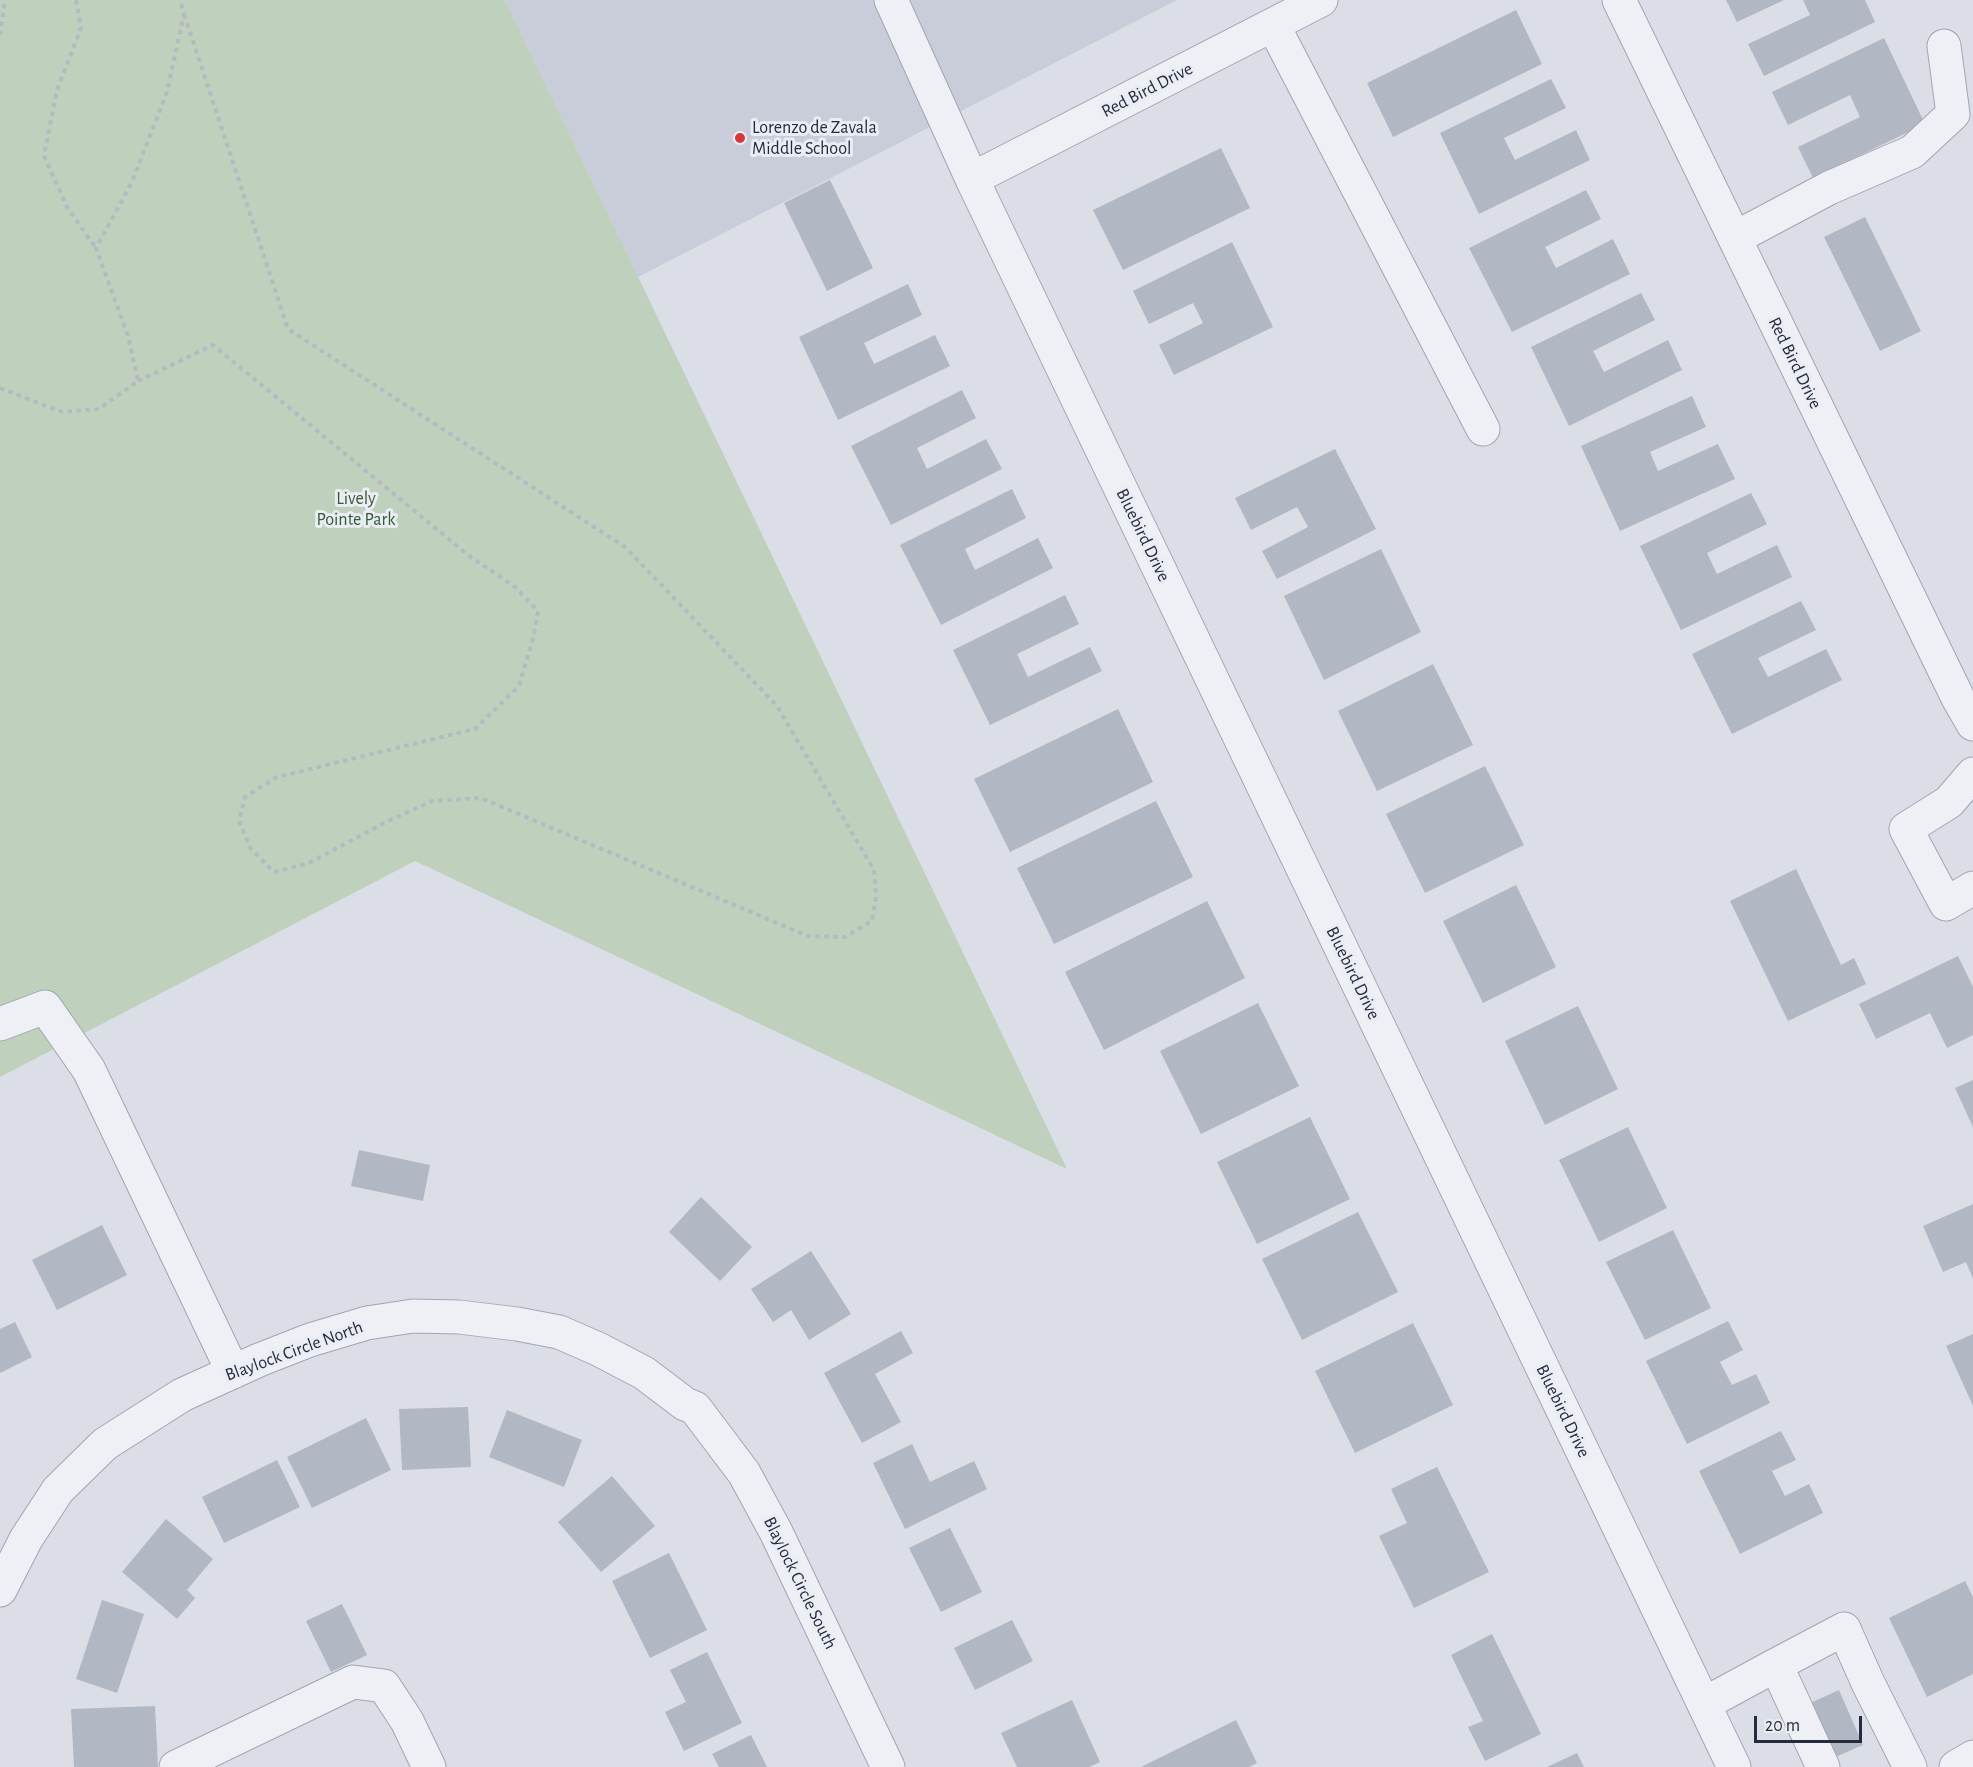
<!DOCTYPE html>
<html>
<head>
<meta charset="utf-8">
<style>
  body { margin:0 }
  #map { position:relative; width:1973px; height:1767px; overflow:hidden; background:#dbdee7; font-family:"Alegreya Sans",sans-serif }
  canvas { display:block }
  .scale { position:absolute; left:1754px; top:1716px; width:108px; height:27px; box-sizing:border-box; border:3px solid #242b3d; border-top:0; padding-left:8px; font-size:18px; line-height:21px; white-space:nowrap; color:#242b3d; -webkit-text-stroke:4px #eaedf4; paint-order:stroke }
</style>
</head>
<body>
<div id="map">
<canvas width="1973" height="1767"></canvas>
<div class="scale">20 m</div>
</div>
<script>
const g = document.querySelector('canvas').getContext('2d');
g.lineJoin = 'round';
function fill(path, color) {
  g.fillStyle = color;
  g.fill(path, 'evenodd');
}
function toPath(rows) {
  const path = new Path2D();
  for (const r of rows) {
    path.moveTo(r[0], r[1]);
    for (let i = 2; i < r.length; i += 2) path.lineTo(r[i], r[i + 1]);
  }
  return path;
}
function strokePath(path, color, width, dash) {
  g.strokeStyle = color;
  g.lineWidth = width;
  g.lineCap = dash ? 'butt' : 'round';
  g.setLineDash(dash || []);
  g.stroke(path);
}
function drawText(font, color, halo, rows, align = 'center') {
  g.font = font + ' "Alegreya Sans",sans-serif';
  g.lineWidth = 6;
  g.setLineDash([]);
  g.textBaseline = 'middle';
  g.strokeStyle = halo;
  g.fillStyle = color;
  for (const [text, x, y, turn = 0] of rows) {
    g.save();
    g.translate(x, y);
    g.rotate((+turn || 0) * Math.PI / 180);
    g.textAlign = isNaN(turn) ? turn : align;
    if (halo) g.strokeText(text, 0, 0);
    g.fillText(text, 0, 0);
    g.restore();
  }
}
const built = toPath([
  [505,0,1177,0,638,277]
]);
const green = toPath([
  [0,0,505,0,1067,1169,415,861,0,1077]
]);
const building = toPath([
  [1726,0,1784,0,1737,22],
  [1803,0,1865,0,1875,22,1764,76,1748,44,1810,15],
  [1516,10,1542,64,1393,137,1367,83],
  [1884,38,1925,124,1813,178,1798,147,1860,117,1850,95,1788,125,1772,92],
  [1551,79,1566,108,1504,138,1515,160,1576,130,1590,160,1479,214,1440,133],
  [1221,148,1250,208,1123,270,1093,210],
  [830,180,873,268,827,291,784,203],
  [1586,190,1601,219,1545,247,1556,268,1613,239,1630,274,1512,332,1469,248],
  [1865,217,1921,331,1880,351,1824,237],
  [1232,242,1273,327,1174,375,1159,345,1203,323,1193,303,1149,324,1133,291],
  [908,284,922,315,864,343,874,364,935,335,950,366,838,420,799,337],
  [1641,293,1655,320,1593,351,1604,372,1668,340,1682,370,1569,426,1531,347],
  [962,390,976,418,917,448,927,469,986,439,1002,469,891,525,851,446],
  [1692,396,1706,427,1650,452,1658,471,1718,444,1735,479,1620,531,1581,446],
  [1335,449,1376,529,1277,579,1262,551,1308,527,1297,507,1251,530,1235,498],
  [1012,489,1026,518,965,549,975,570,1038,538,1053,568,941,625,900,545],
  [1751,493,1767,524,1707,553,1717,574,1777,545,1792,577,1681,630,1640,546],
  [1381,549,1421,632,1324,680,1284,596],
  [1065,595,1079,624,1017,654,1028,677,1090,647,1102,671,990,725,953,650],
  [1801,601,1816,630,1758,658,1768,677,1826,649,1842,680,1732,734,1692,654],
  [1433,664,1473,745,1377,791,1338,711],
  [1118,709,1153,782,1010,852,974,779],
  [1485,766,1524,845,1425,893,1386,814],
  [1156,801,1193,877,1054,944,1017,868],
  [1796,869,1841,965,1854,958,1866,984,1788,1021,1730,901],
  [1516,885,1556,967,1483,1003,1443,921],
  [1207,901,1245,978,1104,1050,1065,972],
  [1958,956,1973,987,1973,1035,1947,1048,1930,1013,1876,1039,1859,1004],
  [1258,1003,1299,1086,1201,1134,1160,1051],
  [1578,1006,1618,1089,1545,1125,1505,1041],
  [1973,1080,1973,1127,1955,1088],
  [1310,1117,1350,1199,1257,1244,1217,1162],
  [1628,1127,1667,1208,1599,1242,1559,1160],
  [359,1150,430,1165,423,1201,351,1186],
  [701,1197,752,1247,720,1281,669,1232],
  [1973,1204,1973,1279,1966,1262,1943,1272,1923,1226],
  [1358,1212,1398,1292,1302,1340,1262,1259],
  [102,1225,127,1275,57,1310,32,1260],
  [1673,1230,1711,1308,1645,1340,1606,1262],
  [811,1251,851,1314,809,1340,791,1310,773,1322,751,1289],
  [1728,1321,1743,1350,1720,1362,1732,1385,1756,1374,1770,1403,1687,1444,1646,1361],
  [15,1322,32,1357,0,1373,0,1329],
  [1413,1323,1453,1405,1355,1453,1315,1371],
  [901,1331,913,1353,875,1374,901,1422,862,1443,824,1373],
  [1973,1334,1973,1406,1946,1346],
  [468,1407,471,1467,402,1470,399,1409],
  [507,1410,582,1440,564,1487,489,1457],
  [366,1418,391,1470,312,1508,287,1457],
  [1781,1431,1796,1460,1772,1471,1785,1496,1809,1484,1823,1513,1740,1554,1699,1471],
  [912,1444,930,1482,974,1461,987,1489,905,1529,873,1463],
  [277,1460,300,1507,224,1543,202,1497],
  [1437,1467,1489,1572,1414,1608,1379,1536,1407,1523,1391,1489],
  [612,1476,655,1526,601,1572,558,1522],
  [166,1519,213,1559,187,1590,195,1598,177,1619,122,1572],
  [950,1528,982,1592,941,1612,909,1548],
  [669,1553,707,1630,650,1658,612,1581],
  [1965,1581,1973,1597,1973,1674,1927,1697,1889,1618],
  [102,1600,144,1614,117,1693,76,1679],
  [342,1604,367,1655,331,1672,306,1621],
  [1012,1620,1033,1661,975,1690,954,1648],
  [1492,1634,1541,1734,1485,1761,1468,1727,1483,1721,1451,1655],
  [707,1652,742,1723,684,1751,665,1712,686,1702,670,1670],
  [1839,1690,1863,1745,1831,1759,1806,1705],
  [1072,1700,1100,1762,1089,1767,1017,1767,1001,1733],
  [155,1706,158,1767,74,1767,71,1709],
  [1236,1720,1257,1763,1249,1767,1141,1767],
  [751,1735,767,1767,719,1767,712,1754],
  [1577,1753,1584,1767,1547,1767]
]);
const path = toPath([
  [76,0,81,28,57,90,44,156,67,207,96,248],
  [0,35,5,0],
  [138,381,213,345,468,555,515,587,538,611,534,635,519,686,475,729,277,777,245,797,239,821,251,849,274,872,309,863,386,822,432,801,481,798,808,936,845,937,872,921,876,897,874,870,777,706,625,547,288,329,184,14],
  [0,388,62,412,99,409,138,381,128,336,96,248,132,182,167,92,184,14,180,0]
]);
const minor = toPath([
  [891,0,972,179,1734,1767],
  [1619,0,1958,698,1973,724],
  [1273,25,1483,429],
  [972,179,1321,0],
  [1735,238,1829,188,1912,152,1953,114,1944,46],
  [1973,774,1949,802,1906,829,1946,904,1973,888],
  [0,1024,45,1007,89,1070,233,1372],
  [0,1590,26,1539,58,1490,105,1444,182,1395,259,1360,310,1340,367,1323,413,1316,459,1317,517,1324,559,1332,598,1349,644,1373,685,1404,695,1408,744,1473,776,1532,888,1767],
  [1704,1704,1776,1665],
  [176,1767,353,1682,384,1686,407,1721,429,1767],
  [1823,1767,1776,1665,1844,1629,1868,1683,1910,1767],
  [1956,1767,1973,1757]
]);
const markers = [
  [740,138,6,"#d6363d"]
];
const streetNames = [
  ["Red Bird Drive",1147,90,-27],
  ["Red Bird Drive",1795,363,64],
  ["Bluebird Drive",1143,535,64],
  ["Bluebird Drive",1353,973,64],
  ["Blaylock Circle North",294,1351,-20],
  ["Bluebird Drive",1563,1411,64],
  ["Blaylock Circle South",800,1583,64]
];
const poiNames = [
  ["Lorenzo de Zavala",752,128],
  ["Middle School",752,149]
];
const parkNames = [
  ["Lively",356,499],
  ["Pointe Park",356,520]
];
fill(built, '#c9cdd9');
fill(green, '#bfd1bc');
fill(building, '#b2b7c4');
strokePath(minor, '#a0a5b1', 35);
strokePath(path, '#b5b9c1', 4, [4.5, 4.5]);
strokePath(minor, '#eef0f5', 33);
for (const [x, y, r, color] of markers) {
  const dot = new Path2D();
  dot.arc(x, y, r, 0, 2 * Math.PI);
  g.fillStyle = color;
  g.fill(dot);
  strokePath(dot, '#eaedf4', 2);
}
drawText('18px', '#242b3d', '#eaedf4', streetNames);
drawText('18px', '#242b3d', '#eaedf4', poiNames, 'left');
drawText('18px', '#345a31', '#eaedf4', parkNames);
</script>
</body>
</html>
